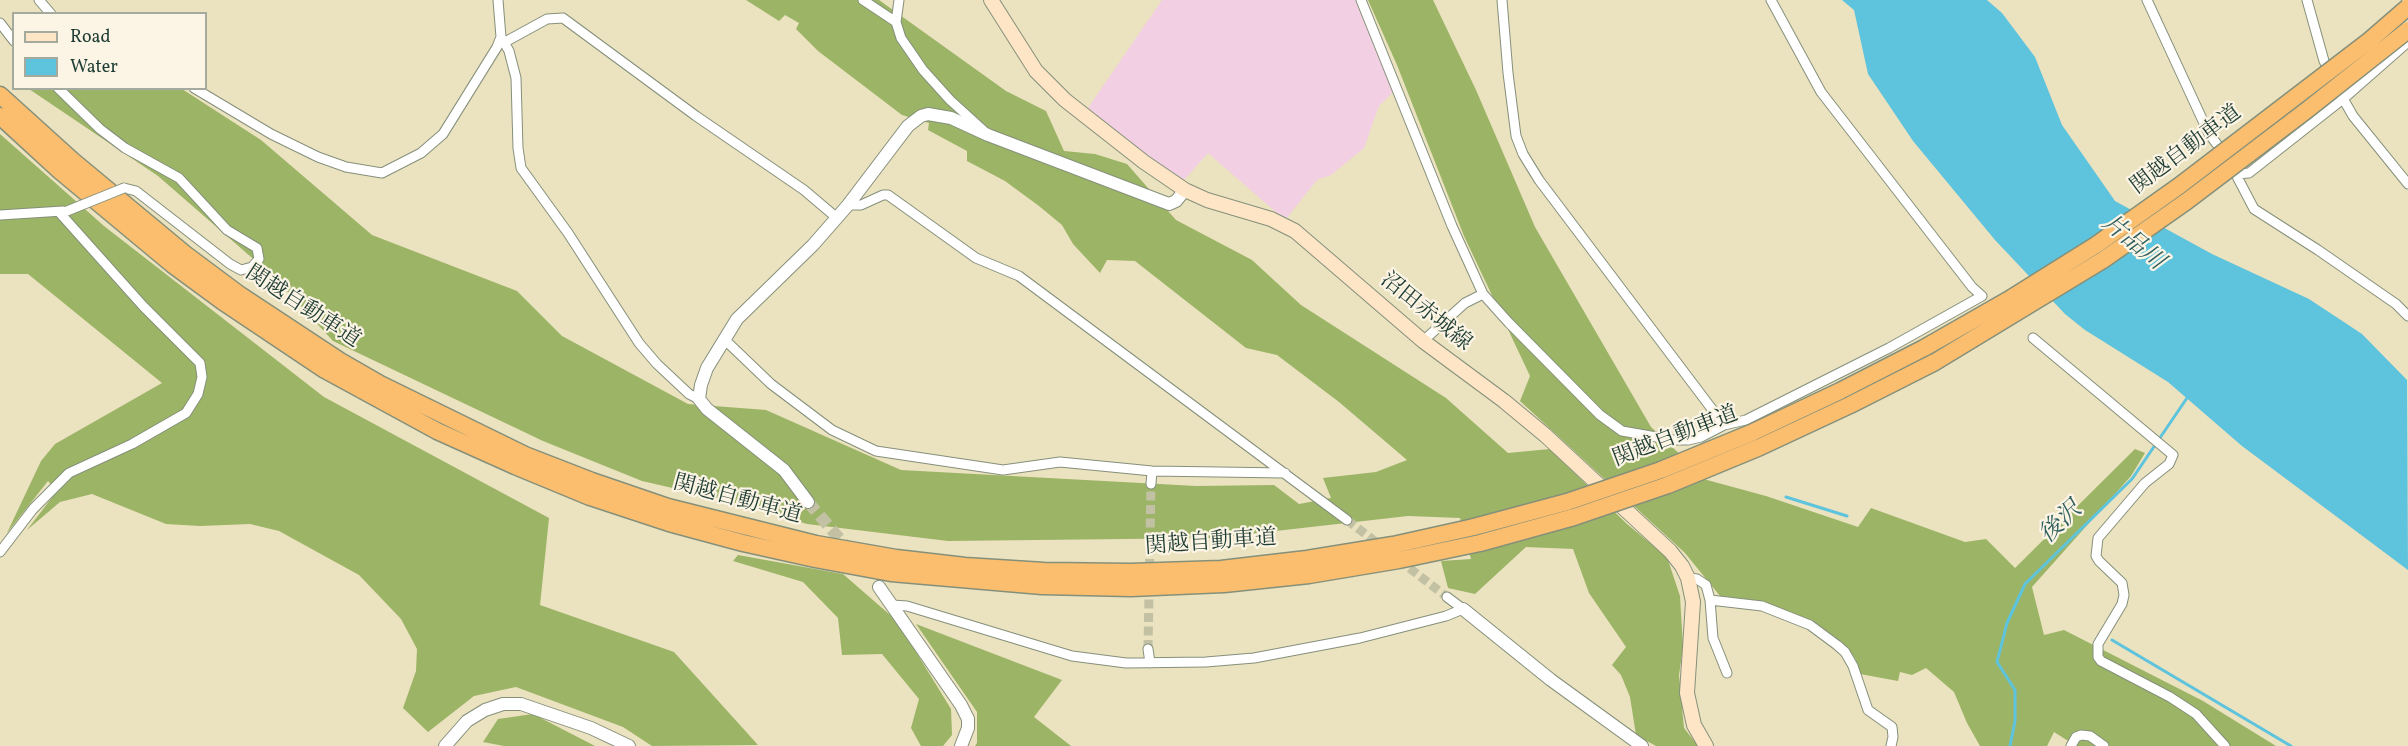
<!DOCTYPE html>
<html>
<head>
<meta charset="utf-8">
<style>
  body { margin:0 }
  #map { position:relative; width:2408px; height:746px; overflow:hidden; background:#ebe2c0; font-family:Vollkorn,serif }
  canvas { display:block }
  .legend { position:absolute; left:12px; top:12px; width:195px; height:78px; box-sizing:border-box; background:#fcf5e5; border:2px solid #a4ab9e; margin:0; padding:8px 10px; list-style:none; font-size:18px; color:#1f3d34 }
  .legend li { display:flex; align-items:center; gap:12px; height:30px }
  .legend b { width:30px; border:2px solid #a4ab9e }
</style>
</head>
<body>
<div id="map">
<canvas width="2408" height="746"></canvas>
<ul class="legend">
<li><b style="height:8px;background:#fde5c5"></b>Road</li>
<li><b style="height:16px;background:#5ec3dc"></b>Water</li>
</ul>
</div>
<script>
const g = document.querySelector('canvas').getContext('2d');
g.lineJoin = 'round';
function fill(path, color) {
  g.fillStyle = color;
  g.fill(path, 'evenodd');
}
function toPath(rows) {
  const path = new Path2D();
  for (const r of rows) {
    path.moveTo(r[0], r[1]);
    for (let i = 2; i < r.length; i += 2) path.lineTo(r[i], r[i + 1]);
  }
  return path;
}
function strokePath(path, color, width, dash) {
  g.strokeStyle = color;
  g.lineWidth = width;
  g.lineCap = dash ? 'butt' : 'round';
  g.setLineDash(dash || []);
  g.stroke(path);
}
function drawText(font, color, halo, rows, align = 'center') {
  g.font = font + ' Vollkorn,"Noto Serif JP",serif';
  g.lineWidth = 4.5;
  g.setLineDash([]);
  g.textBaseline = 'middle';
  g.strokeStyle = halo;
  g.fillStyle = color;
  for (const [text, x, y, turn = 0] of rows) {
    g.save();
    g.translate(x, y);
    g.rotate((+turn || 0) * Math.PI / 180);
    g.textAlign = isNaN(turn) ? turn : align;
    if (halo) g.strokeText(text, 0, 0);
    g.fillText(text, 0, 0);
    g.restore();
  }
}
const built = toPath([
  [1162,0,1356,0,1393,87,1393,92,1379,106,1364,148,1331,175,1317,180,1285,220,1208,153,1183,181,1170,174,1088,108]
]);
const forest = toPath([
  [746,0,879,0,1006,91,1046,111,1064,151,1095,154,1127,164,1176,220,1252,260,1301,305,1446,398,1508,453,1550,449,1627,524,1667,557,1680,596,1683,647,1679,675,1684,728,1698,746,1656,746,1636,735,1630,697,1621,675,1612,665,1626,647,1589,593,1573,549,1526,547,1475,594,1448,588,1441,561,1471,559,1460,518,1408,516,1214,538,948,541,807,524,725,500,642,481,543,441,333,341,274,277,158,176,29,89,182,89,261,140,372,235,517,291,562,336,688,404,766,410,901,470,1196,486,1274,485,1299,504,1331,498,1323,478,1376,472,1407,460,1339,402,1277,355,1246,348,1135,261,1107,260,1100,273,1073,244,1062,225,1039,206,1005,181,967,161,967,151,928,130,929,123,902,115,818,51,796,29,799,23,785,15,779,21],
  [1368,0,1433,0,1476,90,1535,227,1651,427,1707,480,1766,496,1858,527,1871,508,1965,542,1986,539,2015,568,2135,449,2145,453,2131,476,2032,587,2044,635,2064,630,2203,701,2276,746,2076,746,2054,732,2047,746,1980,746,1967,723,1954,692,1926,668,1912,675,1900,672,1898,681,1860,674,1855,658,1849,651,1835,637,1816,624,1753,600,1720,596,1685,553,1520,401,1530,376,1464,236,1397,65],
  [0,134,104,226,324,397,549,518,540,605,674,652,758,745,652,746,623,727,516,687,474,696,428,732,403,708,416,671,417,649,401,619,359,575,279,531,250,524,200,526,166,524,92,494,60,502,27,530,57,491,48,481,7,533,41,461,55,444,162,383,28,274,0,274],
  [738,555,843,574,897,621,951,709,952,735,943,746,921,746,911,728,919,699,882,654,842,655,838,618,803,582,733,561],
  [916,624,1062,680,1034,717,1071,746,975,746,977,743,977,712],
  [533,714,595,746,504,746,483,742,498,719]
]);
const water = toPath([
  [1842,0,1987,0,2002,13,2035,57,2062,125,2115,201,2212,254,2309,299,2362,334,2407,380,2408,570,2242,446,2168,382,2085,330,2065,314,1995,240,1913,141,1868,74,1854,10]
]);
const stream = toPath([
  [1786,497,1847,516],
  [2112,640,2291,746],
  [2010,746,2015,721,2015,690,1997,662,2007,623,2025,584,2132,479,2187,398]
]);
const minorTunnel = toPath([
  [1347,520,1381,546],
  [1399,560,1447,597],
  [1148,649,1151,484]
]);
const tertiaryTunnel = toPath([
  [808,502,850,551]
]);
const minor = toPath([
  [39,0,51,14],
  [863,0,896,22],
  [899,0,896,22,901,38,923,70,950,100,983,130],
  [1361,0,1452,226,1483,294,1509,323,1600,415,1622,431,1673,440,1688,440,1701,437,1724,425,1746,420,1889,348,1982,296,1972,287,1821,92,1771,0],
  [1502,0,1508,73,1516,136,1523,154,1539,180,1724,425],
  [2147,0,2209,134,2224,153],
  [2307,0,2324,61,2331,75],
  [0,23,14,41],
  [501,37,509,51,516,78,518,148,521,168,568,233,639,343,657,364,689,394,699,399],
  [505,42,547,19,563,18,696,116,804,190,837,218],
  [58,88,100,129,125,148,179,178,227,230,257,248,259,259,252,267,241,270,230,264,136,191,124,188],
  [194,88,271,134,318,157,346,167,382,173,421,153,443,134,497,47,501,37,498,0],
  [2341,95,2353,116,2408,184],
  [2231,165,2254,209,2318,250,2396,304,2408,316],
  [2236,174,2249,173,2343,99,2408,42],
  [848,205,861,205,883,195,888,195,976,258,1019,276,1347,520],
  [0,215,63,211],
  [2033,338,2173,455,2169,464,2145,483,2098,538,2096,556,2099,561,2122,583,2124,595,2122,604,2098,644,2098,657,2101,661,2170,697,2196,714,2225,746],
  [724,339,771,384,832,430,876,451,1003,470,1060,462,1152,471,1285,473],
  [1423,341,1465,303,1483,294],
  [1151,484,1152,471],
  [0,552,33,509,69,473,132,444,186,413,198,394,202,377,200,363,143,306,59,212],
  [1688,578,1697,579,1706,585,1710,600,1713,638,1727,673],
  [1447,597,1463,609],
  [1710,600,1762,606,1810,625,1837,645,1845,652,1853,666,1868,710,1892,727,1893,737,1891,746],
  [892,605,907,606,1072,656,1126,663,1206,662,1254,658,1360,638,1446,616,1463,609],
  [1148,649,1150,663],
  [2071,746,2076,737,2081,735,2090,736,2104,746]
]);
const tertiary = toPath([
  [808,502,784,470,707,409,699,399,701,385,707,368,737,319,813,245,848,205,908,126,921,116,928,114,951,118,988,135,1169,204,1176,201,1185,190],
  [879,587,961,705,968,719,968,728,961,746],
  [1463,609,1551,680,1642,746],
  [445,746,467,721,485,710,503,704,521,704,591,728,629,746]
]);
const secondary = toPath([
  [991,0,1036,71,1065,100,1144,162,1185,190,1207,200,1271,219,1295,231,1423,341,1504,401,1545,435,1670,551,1682,566,1688,578,1693,602,1687,693,1694,725,1706,746]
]);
const motorway = toPath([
  [0,95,73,161,185,254,240,295,340,361,380,384,525,455,592,481,668,507,816,544,896,558,965,566,1044,571,1130,572,1221,569,1307,559,1393,545,1474,527],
  [0,116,60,171,173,265,222,301,325,370,437,431,515,466,590,497,669,523,743,543,815,559,891,573,1042,586,1131,588,1224,584,1309,575,1399,560,1480,543]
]);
const minorBridge = toPath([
  [67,211,124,188]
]);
const motorwayBridge = toPath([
  [1474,527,1567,502,1661,470,1751,433,1840,391,1924,348,2008,300,2096,245,2179,186,2370,40,2408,7],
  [1480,543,1574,517,1668,485,1760,447,1850,405,1935,362,2103,260,2187,201,2307,110,2408,30]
]);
const streetNames = [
  ["関越自動車道",2187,151,-37],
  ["関越自動車道",302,308,33],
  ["沼田赤城線",1425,313,39],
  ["関越自動車道",1676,438,-21],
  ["関越自動車道",737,501,15],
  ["関越自動車道",1211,544,-4]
];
const waterNames = [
  ["片品川",2132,244,39],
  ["後沢",2062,524,-44]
];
fill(built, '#f2cfe2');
fill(forest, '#9cb466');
fill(water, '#5ec3dc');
strokePath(stream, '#5ec3dc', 3);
strokePath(minorTunnel, '#c2c1a4', 9, [9, 4.5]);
strokePath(tertiaryTunnel, '#c2c1a4', 12, [12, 6]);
strokePath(minor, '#85907a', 11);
strokePath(tertiary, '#85907a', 14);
strokePath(secondary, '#85907a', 16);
strokePath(motorway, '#85907a', 19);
strokePath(minor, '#fff', 9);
strokePath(tertiary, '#fff', 12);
strokePath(secondary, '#fde5c5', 14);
strokePath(motorway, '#fbbe6e', 16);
strokePath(minorBridge, '#85907a', 11, []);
strokePath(motorwayBridge, '#85907a', 19, []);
strokePath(minorBridge, '#fff', 9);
strokePath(motorwayBridge, '#fbbe6e', 16);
drawText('22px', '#1f3d34', '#fcf5e5', streetNames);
drawText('italic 24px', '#2f5e5e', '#fcf5e5', waterNames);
</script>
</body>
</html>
